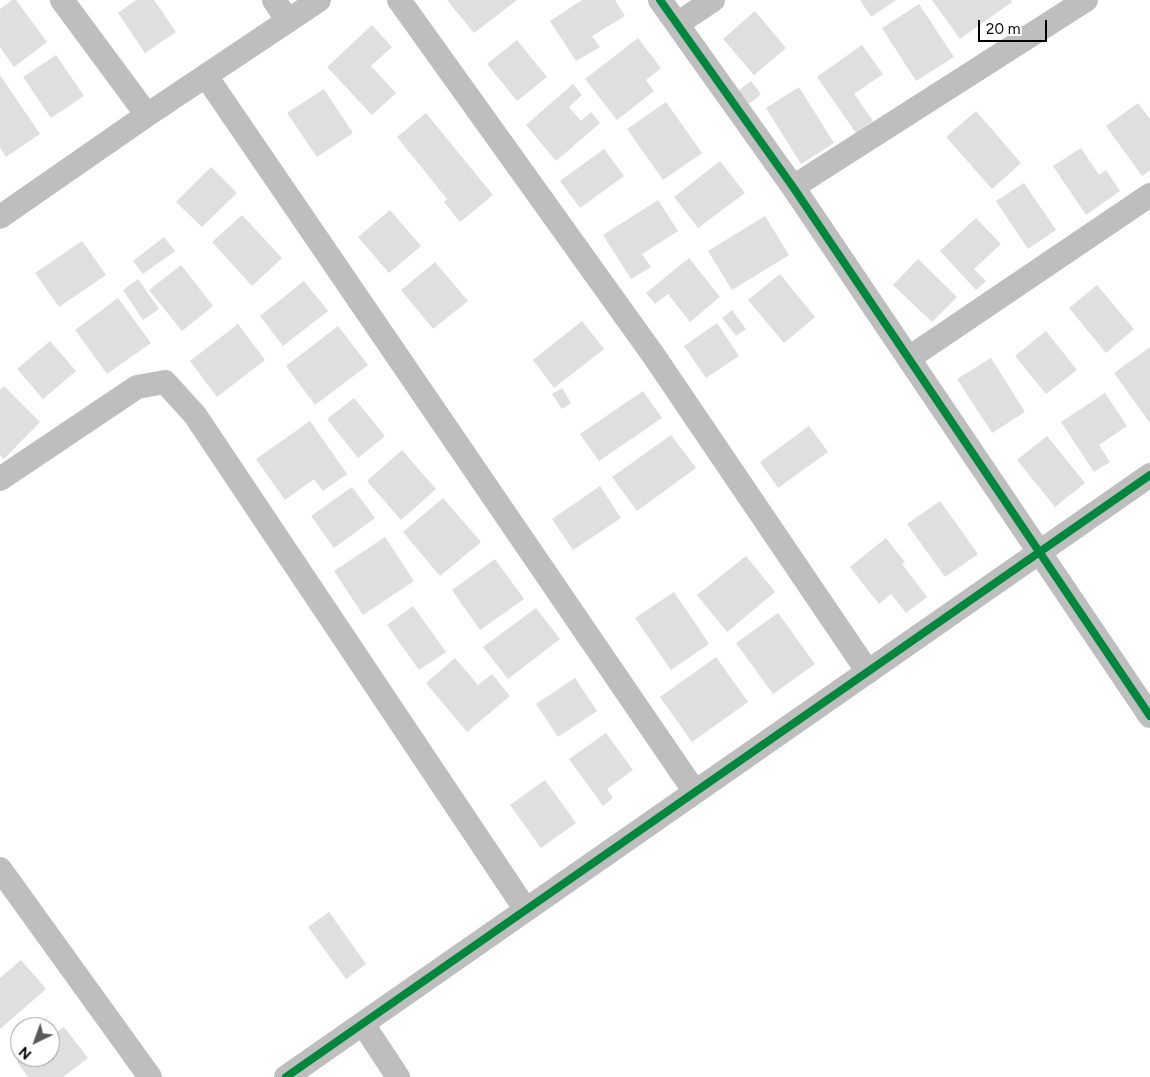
<!DOCTYPE html>
<html>
<head>
<meta charset="utf-8">
<style>
  body { margin:0 }
  #map { position:relative; width:1150px; height:1077px; overflow:hidden; background:#fff; font-family:Figtree,sans-serif }
  canvas { display:block }
  .north { position:absolute; left:10px; top:1017px; width:50px; height:50px; box-sizing:border-box; background:#fff; border:1px solid #999; border-radius:50%; rotate:222deg; font-size:14px; font-weight:700; line-height:20px; text-align:center; color:#000 }
  .north::after { content:''; display:block; margin:auto; width:18px; height:22px; background:#595959; clip-path:polygon(50% 0,100% 100%,50% 72%,0 100%) }
  .scale { position:absolute; left:978px; top:20px; width:69px; height:22px; box-sizing:border-box; border:2px solid #000; border-top:0; padding-left:6px; font-size:15px; line-height:18px; white-space:nowrap; color:#000; -webkit-text-stroke:4px #fff; paint-order:stroke }
</style>
</head>
<body>
<div id="map">
<canvas width="1150" height="1077"></canvas>
<div class="north">N</div>
<div class="scale">20 m</div>
</div>
<script>
const g = document.querySelector('canvas').getContext('2d');
g.lineJoin = 'round';
function fill(path, color) {
  g.fillStyle = color;
  g.fill(path, 'evenodd');
}
function toPath(rows) {
  const path = new Path2D();
  for (const r of rows) {
    path.moveTo(r[0], r[1]);
    for (let i = 2; i < r.length; i += 2) path.lineTo(r[i], r[i + 1]);
  }
  return path;
}
function strokePath(path, color, width, dash) {
  g.strokeStyle = color;
  g.lineWidth = width;
  g.lineCap = dash ? 'butt' : 'round';
  g.setLineDash(dash || []);
  g.stroke(path);
}
const building = toPath([
  [12,0,16,0,47,42,14,67,0,47,0,9],
  [136,0,154,0,176,32,145,53,118,13],
  [447,0,517,0,474,33],
  [582,0,615,0,625,16,592,36,600,47,576,61,550,21],
  [860,0,896,0,871,17],
  [932,0,1011,0,1012,2,960,39],
  [919,4,954,57,916,81,882,28],
  [755,11,786,48,754,75,723,39],
  [372,25,392,47,371,66,396,93,372,115,327,67],
  [638,38,661,68,646,80,654,91,617,120,585,79],
  [517,40,547,77,517,101,487,64],
  [862,45,883,74,854,94,873,121,856,133,817,77],
  [56,55,84,96,51,118,23,77],
  [0,75,40,134,6,157,0,148],
  [751,81,761,94,749,104,738,91],
  [573,84,582,95,569,107,581,121,591,112,600,123,556,161,526,125],
  [799,87,834,143,801,164,766,108],
  [324,89,353,133,317,157,287,113],
  [666,102,702,153,663,180,627,129],
  [1138,103,1150,119,1150,170,1142,176,1106,126],
  [976,111,1021,163,992,189,946,137],
  [426,113,493,195,460,222,444,202,447,199,397,137],
  [1081,148,1099,175,1106,170,1120,191,1086,215,1053,166],
  [604,149,624,176,580,208,560,181],
  [720,161,745,193,698,228,674,197],
  [211,167,237,193,202,227,176,202],
  [1024,183,1056,230,1028,249,996,201],
  [658,200,678,231,642,254,651,267,631,279,603,235],
  [390,210,421,246,389,273,358,237],
  [242,215,282,258,252,286,212,242],
  [765,216,789,255,732,290,708,251],
  [976,218,1001,244,974,269,986,281,976,290,940,251],
  [164,237,175,251,143,274,133,261],
  [82,241,106,275,59,307,35,273],
  [689,258,720,297,690,322,668,294,655,304,646,293],
  [918,259,957,297,932,322,893,285],
  [435,262,468,301,433,329,401,290],
  [181,265,213,306,182,331,149,290],
  [780,274,815,317,784,343,748,300],
  [138,279,159,309,143,320,123,290],
  [304,281,328,311,283,346,260,316],
  [1097,285,1134,329,1106,353,1069,308],
  [118,298,151,343,107,374,75,330],
  [732,310,746,329,736,336,722,318],
  [582,321,604,349,554,388,533,360],
  [717,323,739,356,706,378,684,346],
  [238,324,265,360,217,397,190,361],
  [338,326,368,365,315,405,286,366],
  [1046,331,1077,370,1046,394,1015,356],
  [50,341,76,371,43,399,17,369],
  [1150,347,1150,423,1114,373],
  [991,358,1025,412,992,433,957,379],
  [4,386,40,422,4,459,0,455,0,390],
  [562,388,571,403,562,409,552,394],
  [643,391,662,418,599,461,580,434],
  [1105,393,1127,426,1099,445,1110,462,1094,472,1061,422],
  [354,398,385,436,358,458,327,419],
  [310,421,347,474,323,491,314,479,285,500,256,459],
  [809,426,828,452,778,488,760,462],
  [671,435,696,468,637,511,612,477],
  [1047,436,1085,483,1055,507,1017,460],
  [402,450,436,489,401,520,367,481],
  [600,486,621,518,573,550,552,519],
  [352,487,375,518,334,548,311,516],
  [443,498,481,542,440,576,403,532],
  [940,501,978,554,945,577,907,524],
  [385,537,414,581,363,615,334,571],
  [886,538,905,562,902,564,927,597,906,613,891,594,879,604,850,567],
  [746,556,775,592,727,632,697,595],
  [495,559,524,599,480,630,452,590],
  [674,592,709,644,671,670,635,618],
  [413,606,446,652,419,670,387,625],
  [536,608,560,639,508,679,483,647],
  [778,613,815,664,773,694,736,643],
  [716,657,748,702,692,742,660,697],
  [455,658,478,685,492,674,510,696,467,732,426,683],
  [575,678,597,711,558,737,536,704],
  [606,733,633,770,607,789,613,798,603,806,569,759],
  [545,780,576,823,541,848,510,805],
  [329,912,366,964,346,979,308,927],
  [21,960,46,989,0,1029,0,978],
  [64,1027,88,1058,63,1077,28,1077,17,1062,23,1057,50,1057,50,1037]
]);
const minor = toPath([
  [62,0,147,115],
  [274,0,288,21],
  [399,0,654,356,868,672],
  [660,0,793,187,1150,716],
  [677,24,713,0],
  [206,76,695,792],
  [793,187,1086,0],
  [0,217,147,115,319,0],
  [909,358,1150,195],
  [0,479,137,387,165,382,195,415,526,910],
  [0,869,150,1077],
  [363,1024,398,1077],
  [286,1077,1150,475]
]);
const cycleway = toPath([
  [660,0,793,187,1150,716],
  [286,1077,1150,475]
]);
fill(building, '#dfdfdf');
strokePath(minor, '#bebebe', 24);
strokePath(cycleway, '#00873e', 8);
</script>
</body>
</html>
